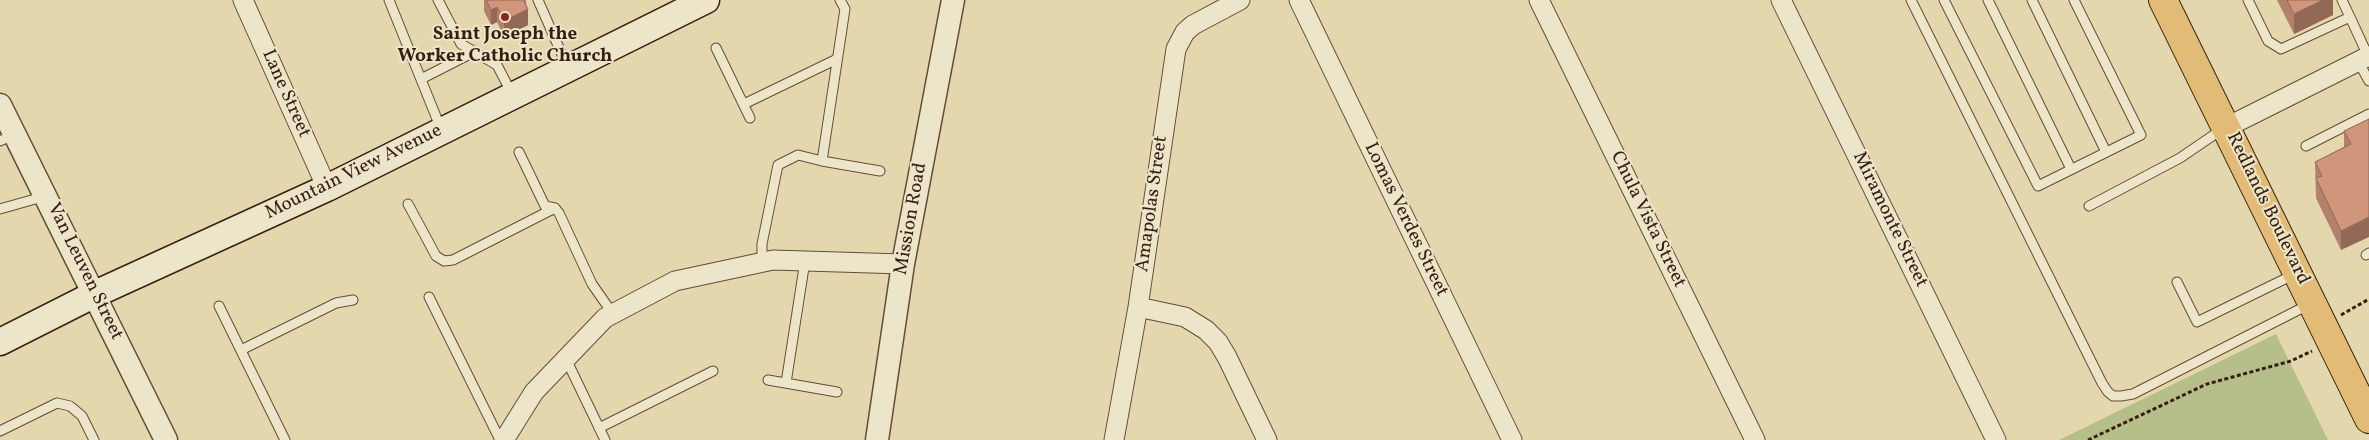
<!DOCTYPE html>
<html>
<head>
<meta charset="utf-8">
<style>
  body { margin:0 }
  canvas { display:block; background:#e4d7ae }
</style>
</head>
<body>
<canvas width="2369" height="440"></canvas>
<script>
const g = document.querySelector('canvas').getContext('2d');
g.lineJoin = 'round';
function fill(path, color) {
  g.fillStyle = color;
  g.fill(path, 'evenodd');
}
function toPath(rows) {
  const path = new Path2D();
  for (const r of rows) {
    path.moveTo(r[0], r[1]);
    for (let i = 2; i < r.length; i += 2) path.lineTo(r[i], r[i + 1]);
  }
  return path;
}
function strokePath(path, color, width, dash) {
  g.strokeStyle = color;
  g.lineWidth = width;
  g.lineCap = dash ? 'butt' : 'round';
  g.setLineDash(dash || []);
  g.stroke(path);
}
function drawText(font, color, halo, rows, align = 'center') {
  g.font = font + ' Vollkorn,serif';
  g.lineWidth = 4;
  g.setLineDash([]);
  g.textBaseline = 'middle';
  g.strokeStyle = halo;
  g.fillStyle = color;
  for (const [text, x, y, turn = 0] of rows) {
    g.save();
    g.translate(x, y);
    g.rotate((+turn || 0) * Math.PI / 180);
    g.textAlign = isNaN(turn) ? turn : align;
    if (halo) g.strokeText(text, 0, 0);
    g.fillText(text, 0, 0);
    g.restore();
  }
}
const green = toPath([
  [2276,334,2328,440,2059,440]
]);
const path = toPath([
  [2341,315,2369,299],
  [2088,440,2207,384,2291,361,2312,351]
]);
const service = toPath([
  [389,0,441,129],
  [438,0,461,44,497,65,512,94],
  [538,0,567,66],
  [1911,0,2102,383,2108,392,2113,396,2121,396,2133,394,2310,304],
  [1944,0,2038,186,2141,135,2074,0],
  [1988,0,2071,169],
  [2032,0,2106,152],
  [2248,0,2268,41,2281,49,2350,17,2342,0],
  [2350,17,2368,56],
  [716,48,750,118],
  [2358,61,2369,81],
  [421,79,474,52],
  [744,104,837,59],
  [0,141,15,134],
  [2306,146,2369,114],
  [519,152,545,206,555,208,559,213,592,284,613,314],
  [822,161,880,171],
  [408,204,436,256,444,261,453,260,555,208],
  [2089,206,2180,158,2224,128],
  [0,209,46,196],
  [2366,255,2369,253],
  [762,262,762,244,778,165,798,155,822,161,845,9,840,0],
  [2177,282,2197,322,2295,274],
  [429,297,500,440],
  [219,306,285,440],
  [241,350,336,303,353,300],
  [566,359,605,440],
  [768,380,837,392],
  [786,383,805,261],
  [599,428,713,371],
  [0,431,57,403,70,406,82,416,94,440]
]);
const minor = toPath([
  [243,0,327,188],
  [1299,0,1512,440],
  [1539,0,1755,440],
  [1781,0,1996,440],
  [2227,127,2369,56],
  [1138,307,1185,317,1206,330,1218,342,1227,357,1267,440],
  [504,440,534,392,605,318,675,281,773,260,903,264],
  [1114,440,1138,307,1176,49,1185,32,1193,25,1240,0]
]);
const tertiary = toPath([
  [0,105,166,440],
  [877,440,903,264,953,0]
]);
const secondary = toPath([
  [0,342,95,294,327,188,706,0]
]);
const primary = toPath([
  [2163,0,2369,419]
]);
const wall = toPath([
  [484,0,526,0,528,25,504,37,497,22,491,25,484,11],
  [2277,0,2333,0,2333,15,2294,34],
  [2369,119,2341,250,2316,198,2315,162,2344,147,2344,131]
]);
const shadedWall = toPath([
  [2323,0,2333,0,2333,15,2294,34,2294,14],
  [497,7,497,22,491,25,491,10],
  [528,9,528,25,504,37,504,21],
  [2369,217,2369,237,2341,250,2341,231]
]);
const building = toPath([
  [486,0,523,0,528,9,504,21,497,7,491,10,486,0],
  [2287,0,2323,0,2294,14,2287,0],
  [2369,119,2369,217,2341,231,2316,178,2322,176,2315,162,2351,144,2344,131,2369,119]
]);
const markers = [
  [505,17,5,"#8f2418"]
];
const poiNames = [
  ["Saint Joseph the",505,36],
  ["Worker Catholic Church",505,58]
];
const streetNames = [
  ["Lane Street",285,94,66],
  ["Mountain View Avenue",354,173,-26],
  ["Amapolas Street",1153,204,-82],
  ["Redlands Boulevard",2267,209,64],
  ["Mission Road",912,219,-80],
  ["Lomas Verdes Street",1405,220,64],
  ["Chula Vista Street",1647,220,64],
  ["Miramonte Street",1889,220,64],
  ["Van Leuven Street",84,272,64]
];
fill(green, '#b6be89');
strokePath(service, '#624d38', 11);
strokePath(minor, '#624d38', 21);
strokePath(tertiary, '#624d38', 25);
strokePath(secondary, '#361f11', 29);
strokePath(primary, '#361f11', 30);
strokePath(path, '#361f11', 3, [4, 2.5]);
strokePath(service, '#ede5ca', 9);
strokePath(minor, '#ede5ca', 19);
strokePath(tertiary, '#ede5ca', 22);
strokePath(secondary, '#ede5ca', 26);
strokePath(primary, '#e2bc77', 28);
fill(wall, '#b3816b');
fill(shadedWall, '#926957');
fill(building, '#d0967c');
strokePath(building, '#926957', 1);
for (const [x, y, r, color] of markers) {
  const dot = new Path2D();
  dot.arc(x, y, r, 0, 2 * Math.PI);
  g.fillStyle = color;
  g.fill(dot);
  strokePath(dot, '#ede5ca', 2);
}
drawText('bold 19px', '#361f11', '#ede5ca', poiNames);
drawText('19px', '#361f11', '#ede5ca', streetNames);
</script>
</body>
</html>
